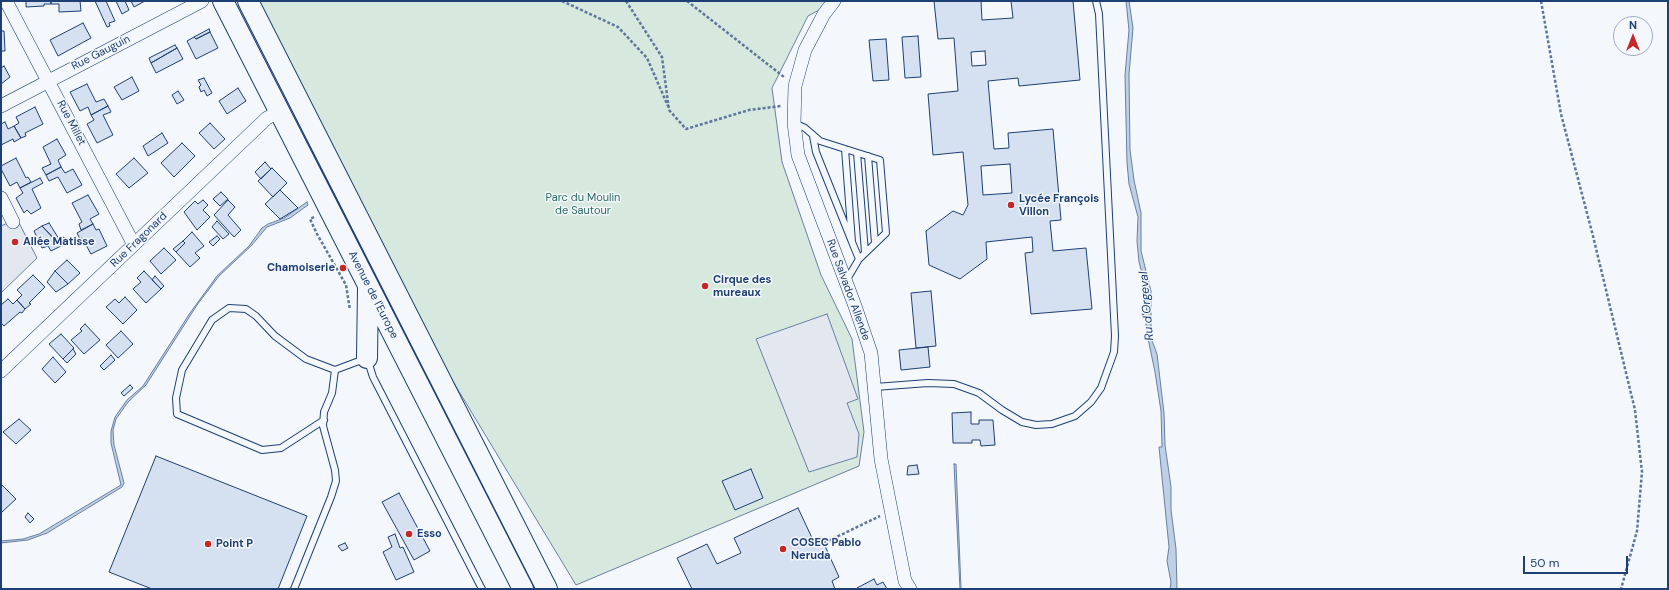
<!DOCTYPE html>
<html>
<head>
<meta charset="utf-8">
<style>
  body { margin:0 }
  #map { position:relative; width:1669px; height:590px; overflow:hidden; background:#f4f7fb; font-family:"DM Sans",sans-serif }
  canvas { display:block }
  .frame { position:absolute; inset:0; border:2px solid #1d3f73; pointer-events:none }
  .north { position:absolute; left:1613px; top:16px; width:40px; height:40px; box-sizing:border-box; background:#f4f7fb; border:1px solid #9eadc5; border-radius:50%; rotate:0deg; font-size:11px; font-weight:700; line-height:16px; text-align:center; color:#1d3f73 }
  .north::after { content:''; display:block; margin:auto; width:14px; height:18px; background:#c62828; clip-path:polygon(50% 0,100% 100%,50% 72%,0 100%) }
  .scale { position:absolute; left:1523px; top:556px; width:105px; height:18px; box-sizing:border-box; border:2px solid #1d3f73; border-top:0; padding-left:5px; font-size:12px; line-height:14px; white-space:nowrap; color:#1d3f73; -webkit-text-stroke:3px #f4f7fb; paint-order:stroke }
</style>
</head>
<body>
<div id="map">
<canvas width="1669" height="590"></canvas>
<div class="frame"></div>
<div class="north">N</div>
<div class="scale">50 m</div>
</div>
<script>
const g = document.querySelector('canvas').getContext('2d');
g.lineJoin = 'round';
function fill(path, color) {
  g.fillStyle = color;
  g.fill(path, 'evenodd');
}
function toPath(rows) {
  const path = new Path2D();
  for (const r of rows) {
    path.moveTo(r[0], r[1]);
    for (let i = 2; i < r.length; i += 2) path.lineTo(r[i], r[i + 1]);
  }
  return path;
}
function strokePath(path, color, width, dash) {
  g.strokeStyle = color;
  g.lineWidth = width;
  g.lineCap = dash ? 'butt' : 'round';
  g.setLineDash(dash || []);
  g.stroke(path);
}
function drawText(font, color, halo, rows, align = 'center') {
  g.font = font + ' "DM Sans",sans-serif';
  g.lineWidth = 3;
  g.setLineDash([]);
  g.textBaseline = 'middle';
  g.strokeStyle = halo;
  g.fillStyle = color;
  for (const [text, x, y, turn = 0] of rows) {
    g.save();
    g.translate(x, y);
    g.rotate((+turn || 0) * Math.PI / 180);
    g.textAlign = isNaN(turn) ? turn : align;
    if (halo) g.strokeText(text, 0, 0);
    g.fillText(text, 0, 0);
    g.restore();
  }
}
const green = toPath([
  [253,1,836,1,808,16,772,88,782,162,821,275,852,339,864,432,859,466,576,585,333,183,253,1]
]);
const parking = toPath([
  [17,219,37,258,1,293,1,226,17,219],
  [827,314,858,399,847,403,859,434,857,457,809,472,756,339,827,314]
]);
const water = toPath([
  [1126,1,1129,1,1133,28,1129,74,1130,150,1134,180,1141,213,1141,251,1151,291,1151,338,1157,354,1164,413,1165,445,1171,487,1171,510,1176,549,1177,589,1170,589,1171,582,1167,561,1169,547,1159,447,1162,447,1161,411,1155,372,1146,329,1147,292,1139,262,1137,241,1138,217,1129,184,1127,163,1125,75,1129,30,1126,1],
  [307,202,308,205,290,218,267,227,251,246,219,276,197,305,146,385,128,402,116,419,113,430,114,445,124,483,122,487,47,533,28,540,1,543,1,541,23,539,39,534,121,485,111,443,111,431,115,417,127,400,143,386,190,313,217,276,249,246,262,228,268,224,284,218,307,202],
  [954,464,956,464,961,589,960,589,954,464]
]);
const building = toPath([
  [26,1,51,1,51,4,44,4,44,6,26,7,26,1],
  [51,1,80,1,81,11,59,12,59,4,51,4,51,1],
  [95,1,106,1,115,21,109,23,110,26,107,27,95,1],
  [116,1,125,1,129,10,122,14,116,1],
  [131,1,145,1,134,7,131,1],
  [934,1,981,1,982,20,1013,18,1011,1,1073,1,1080,80,1019,86,1018,78,988,81,994,149,1009,148,1008,133,1053,129,1061,220,1050,221,1053,251,1086,248,1092,309,1031,314,1025,253,1033,252,1032,237,986,242,987,259,960,279,929,265,926,231,953,211,963,215,968,205,963,152,933,155,928,94,958,91,954,38,938,39,934,1],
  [985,51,986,65,972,66,971,52,985,51],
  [1010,164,1012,193,983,195,981,166,1010,164],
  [83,23,91,38,58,56,50,40,83,23],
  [209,29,210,32,196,39,194,37,209,29],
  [1,31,4,31,5,51,1,51,1,31],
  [210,32,218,48,196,59,187,41,194,37,196,39,210,32],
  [918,36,921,77,905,78,902,37,918,36],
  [886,39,889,80,873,81,869,40,886,39],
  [175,45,177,48,151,63,149,58,175,45],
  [177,48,183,59,156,73,151,63,177,48],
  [4,66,10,77,1,84,1,68,4,66],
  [132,77,139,91,122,100,114,87,132,77],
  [204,78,212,93,207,96,204,90,201,92,199,87,201,85,198,80,204,78],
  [87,84,96,102,104,99,108,106,91,115,88,107,80,111,70,92,87,84],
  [238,88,246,101,227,114,219,101,238,88],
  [178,91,184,100,177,104,172,95,178,91],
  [108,106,111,112,103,115,113,135,97,143,87,124,94,120,91,115,108,106],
  [35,107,43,124,25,133,26,136,21,138,14,126,19,123,16,117,35,107],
  [5,122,8,129,14,126,21,138,14,142,13,139,1,145,1,124,5,122],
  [210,123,225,139,214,149,199,133,210,123],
  [162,133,168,143,148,156,143,146,162,133],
  [57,139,66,155,58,160,61,167,46,175,42,168,51,164,43,147,57,139],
  [182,143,195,156,174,177,161,163,182,143],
  [16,158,26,178,28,177,31,182,20,188,17,182,10,186,1,169,1,166,16,158],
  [134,158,148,173,129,188,116,174,134,158],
  [265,162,271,169,261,179,255,172,265,162],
  [61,167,65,173,73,169,82,185,67,193,58,177,49,181,46,175,61,167],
  [272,168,287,183,273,197,258,181,272,168],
  [40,178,43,183,32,189,41,208,31,214,27,210,24,213,16,198,23,193,20,188,40,178],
  [280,190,298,208,280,219,265,204,280,190],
  [221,192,228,199,220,206,213,199,221,192],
  [88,195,99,214,90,219,93,224,81,230,79,224,82,222,72,203,88,195],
  [203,200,208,205,203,210,210,217,197,230,184,212,195,201,198,204,203,200],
  [228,200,235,207,228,215,241,230,234,237,214,215,228,200],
  [217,221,229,234,223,239,212,227,217,221],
  [49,223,59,239,64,237,67,243,61,246,42,226,49,223],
  [93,224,96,230,99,229,107,246,91,254,82,238,80,239,77,233,93,224],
  [42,226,61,246,51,251,48,246,42,248,34,231,42,226],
  [192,232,204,246,195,253,200,258,190,267,176,252,185,243,183,241,192,232],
  [217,236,220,239,213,246,209,242,217,236],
  [183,241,185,243,176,252,173,249,183,241],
  [164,248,176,260,161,274,150,261,164,248],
  [67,260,80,273,68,284,55,271,67,260],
  [55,271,68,284,56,292,47,282,55,271],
  [144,271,161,289,146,303,133,289,141,282,137,278,144,271],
  [33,275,45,287,29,303,31,304,25,309,17,300,22,295,17,290,33,275],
  [155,276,164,286,161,289,152,280,155,276],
  [931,291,936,346,916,348,911,293,931,291],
  [125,297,137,310,123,324,106,307,115,299,119,303,125,297],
  [8,299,13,304,17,300,25,309,22,313,20,312,4,326,1,323,1,305,8,299],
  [85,324,100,340,84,354,71,340,82,331,80,329,85,324],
  [121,331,133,344,118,358,106,345,121,331],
  [61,334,74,348,63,359,49,344,61,334],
  [928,347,930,367,901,370,899,350,928,347],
  [73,349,76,354,67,363,63,359,73,349],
  [111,355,115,360,104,370,100,366,111,355],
  [53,357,66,372,55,383,42,369,53,357],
  [130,385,133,388,124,396,121,393,130,385],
  [971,412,971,424,979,424,979,420,993,420,995,445,981,446,980,440,972,440,972,443,953,443,952,413,971,412],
  [19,419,31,430,16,444,3,432,19,419],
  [156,456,307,516,278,589,152,589,109,572,156,456],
  [917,465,919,474,907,475,908,466,917,465],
  [751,469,763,498,735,510,722,481,751,469],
  [1,484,16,499,1,513,1,484],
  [399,493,430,551,414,560,382,502,399,493],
  [798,508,813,540,821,537,839,577,832,581,835,589,692,589,677,558,707,544,717,564,741,553,734,538,798,508],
  [28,513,34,519,30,523,25,517,28,513],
  [395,534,400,548,403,547,414,572,396,580,383,552,392,547,388,537,395,534],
  [345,543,348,548,342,551,338,546,345,543],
  [874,579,877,585,883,582,887,589,857,589,857,588,874,579]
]);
const path = toPath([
  [562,1,618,27,647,58,668,106],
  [626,1,662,57,669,110,686,129,749,110,781,106],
  [687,1,784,77],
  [1541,1,1561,114,1593,236,1635,410,1642,472,1637,531,1621,589],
  [314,217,310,219,317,234,346,285,350,310],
  [824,543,880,516]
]);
const service = toPath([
  [794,123,805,128,820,141,880,160,886,233,859,259,846,281],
  [813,136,816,152,852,242],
  [845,149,852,242,859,259],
  [857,153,865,252],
  [868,156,875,243],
  [875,387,928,383,954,384,979,393,1002,410,1022,422,1036,425,1052,424,1075,416,1091,402,1101,388,1114,352,1115,336,1099,14,1096,1],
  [324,420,281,448,262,450,177,414,176,398,182,370,212,320,229,308,246,309,256,316,275,336,306,359,335,370],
  [294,589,331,497,336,481,335,470,323,426,324,412,332,393,335,370,367,358,373,377,482,589]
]);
const minor = toPath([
  [6,1,134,245],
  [834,1,824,14,805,50,795,86,794,123,798,155,855,306,871,353,881,459,905,581,910,589],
  [1,106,202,1],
  [1,198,13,222],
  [1,371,267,118,279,112]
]);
const primary = toPath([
  [223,1,523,589],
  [248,1,547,589],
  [367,358,368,288]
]);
const markers = [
  [1011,205,4,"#c62828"],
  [15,242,4,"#c62828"],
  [343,268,4,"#c62828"],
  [705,286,4,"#c62828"],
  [409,534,4,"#c62828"],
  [208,544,4,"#c62828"],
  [783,549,4,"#c62828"]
];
const streetNames = [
  ["Rue Gauguin",101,53,-27],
  ["Rue Millet",71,123,62],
  ["Rue Fragonard",139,240,-44],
  ["Rue Salvador Allende",848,290,70],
  ["Avenue de l'Europe",373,295,63]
];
const parkNames = [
  ["Parc du Moulin",583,198],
  ["de Sautour",583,211]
];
const poiNames = [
  ["Lycée François",1019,199],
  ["Villon",1019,212],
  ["Allée Matisse",23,242],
  ["Chamoiserie",335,268,"right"],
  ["Cirque des",713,280],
  ["mureaux",713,293],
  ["Esso",417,534],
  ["COSEC Pablo",791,543],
  ["Neruda",791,556],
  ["Point P",216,544]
];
const waterNames = [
  ["Ru d'Orgeval",1147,306,-95]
];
fill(green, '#d7e8df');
strokePath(green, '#687fa3', 1);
fill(parking, '#e3e8f0');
strokePath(parking, '#687fa3', 1);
fill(water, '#bed0e5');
strokePath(water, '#687fa3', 1);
fill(building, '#d5e0f0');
strokePath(building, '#1d3f73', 1);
strokePath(service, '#1d3f73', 8);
strokePath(minor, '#1d3f73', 14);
strokePath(primary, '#1d3f73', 22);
strokePath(path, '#5e769c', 2.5, [3, 2]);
strokePath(service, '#f4f7fb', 6);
strokePath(minor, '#f4f7fb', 13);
strokePath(primary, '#f4f7fb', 20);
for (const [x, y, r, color] of markers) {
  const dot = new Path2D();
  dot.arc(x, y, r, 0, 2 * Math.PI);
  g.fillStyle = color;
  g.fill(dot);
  strokePath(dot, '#f4f7fb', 1.5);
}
drawText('11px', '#1d3f73', '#f4f7fb', streetNames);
drawText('11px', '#2c6c60', '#f4f7fb', parkNames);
drawText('bold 11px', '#1d3f73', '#f4f7fb', poiNames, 'left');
drawText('italic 12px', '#1d3f73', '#f4f7fb', waterNames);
</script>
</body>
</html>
